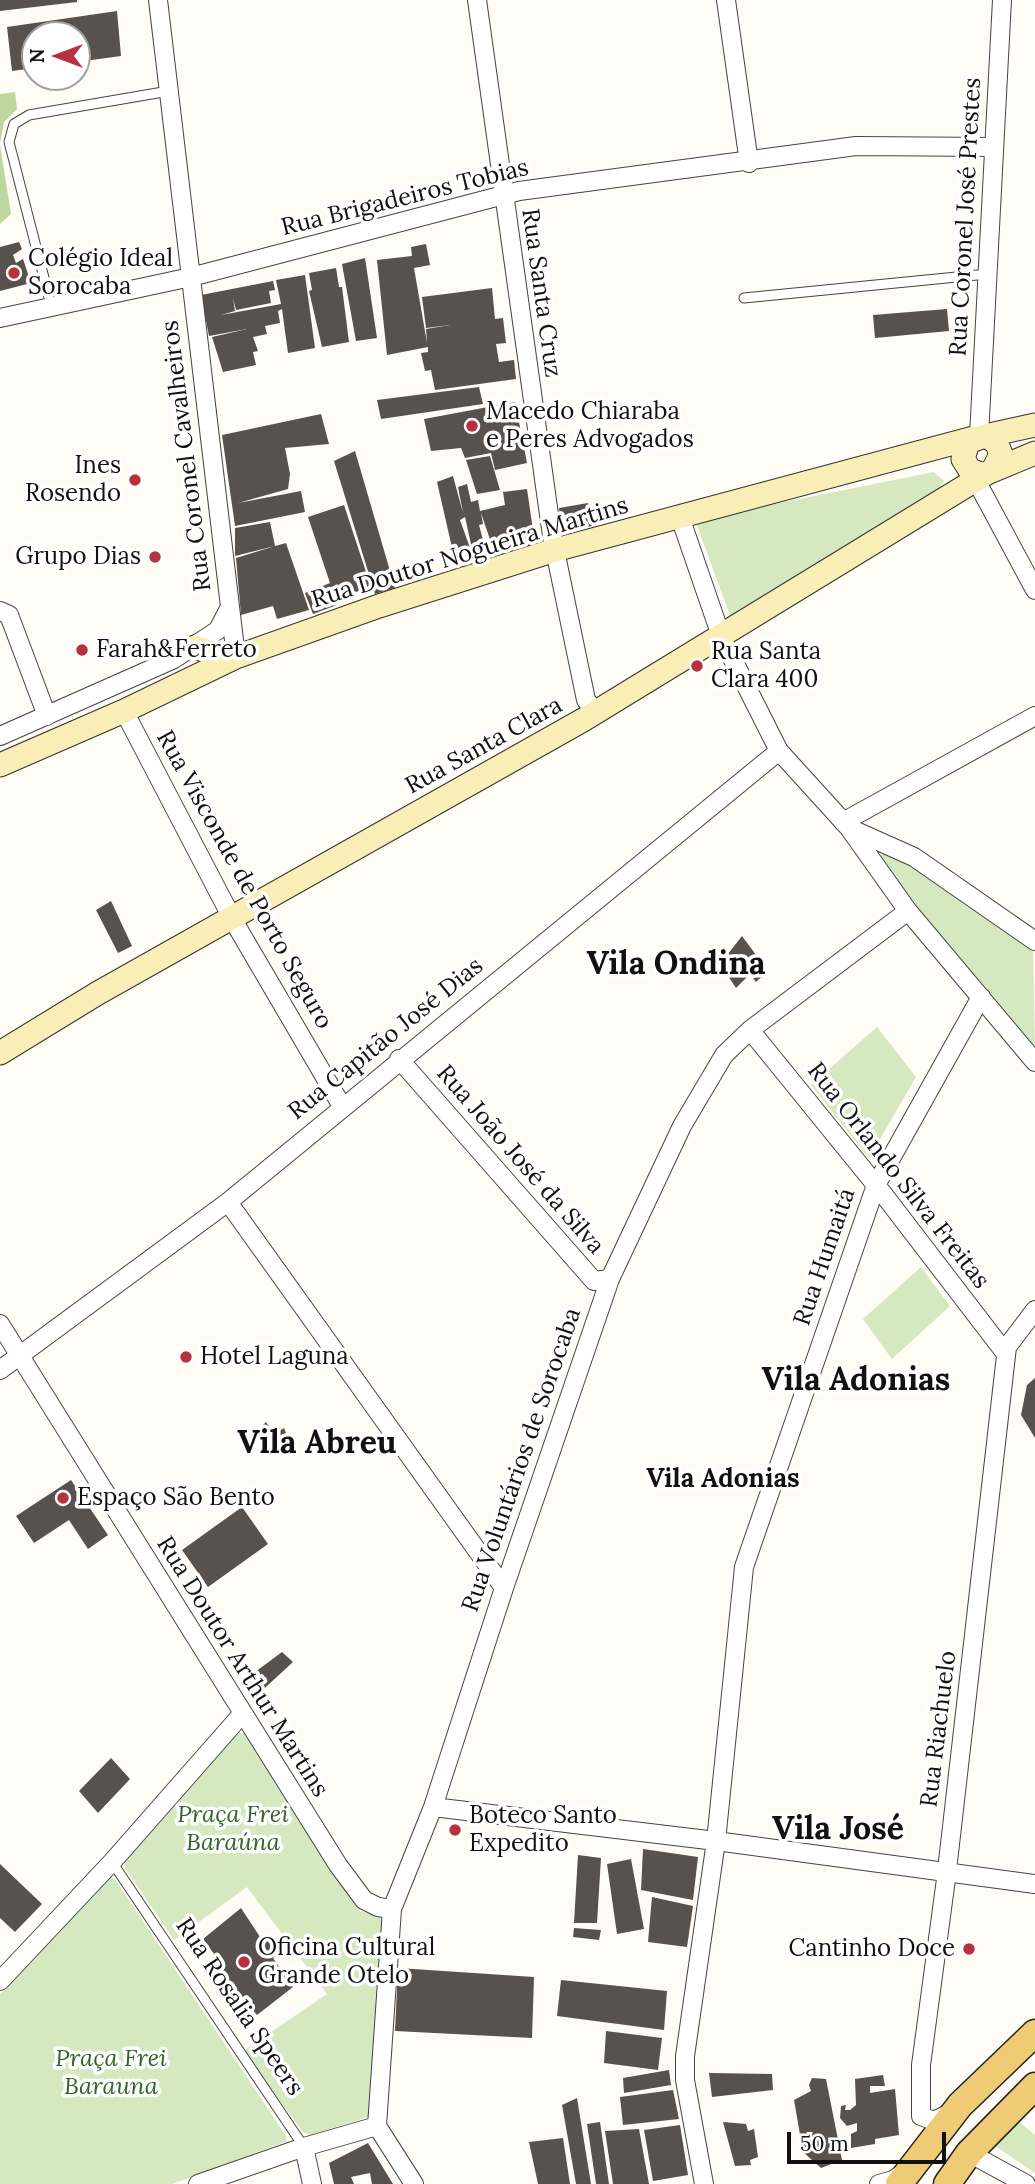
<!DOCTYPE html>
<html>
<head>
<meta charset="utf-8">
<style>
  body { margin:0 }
  #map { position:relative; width:1035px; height:2184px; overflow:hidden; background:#fefcf5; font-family:Lora,serif }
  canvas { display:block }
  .north { position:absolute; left:21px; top:21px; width:70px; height:70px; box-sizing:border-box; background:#fff; border:2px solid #a0a0a0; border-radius:50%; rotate:270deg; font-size:19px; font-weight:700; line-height:28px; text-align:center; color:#111 }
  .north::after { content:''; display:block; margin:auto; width:24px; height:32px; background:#b8313e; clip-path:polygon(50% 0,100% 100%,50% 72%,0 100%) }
  .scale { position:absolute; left:787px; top:2132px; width:159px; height:32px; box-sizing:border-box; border:4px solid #111; border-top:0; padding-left:9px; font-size:21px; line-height:24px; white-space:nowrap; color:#111; -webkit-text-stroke:5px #fff; paint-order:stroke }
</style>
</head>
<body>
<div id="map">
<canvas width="1035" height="2184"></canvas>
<div class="north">N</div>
<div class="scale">50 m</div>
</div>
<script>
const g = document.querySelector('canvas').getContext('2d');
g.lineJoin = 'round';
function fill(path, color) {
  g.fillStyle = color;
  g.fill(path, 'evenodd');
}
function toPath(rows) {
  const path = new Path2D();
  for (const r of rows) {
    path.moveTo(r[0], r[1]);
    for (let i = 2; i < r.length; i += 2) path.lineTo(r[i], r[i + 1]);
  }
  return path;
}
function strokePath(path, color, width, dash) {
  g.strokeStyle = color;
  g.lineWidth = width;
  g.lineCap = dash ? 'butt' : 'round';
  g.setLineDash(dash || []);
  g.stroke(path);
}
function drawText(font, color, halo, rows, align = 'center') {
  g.font = font + ' Lora,serif';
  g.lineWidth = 7;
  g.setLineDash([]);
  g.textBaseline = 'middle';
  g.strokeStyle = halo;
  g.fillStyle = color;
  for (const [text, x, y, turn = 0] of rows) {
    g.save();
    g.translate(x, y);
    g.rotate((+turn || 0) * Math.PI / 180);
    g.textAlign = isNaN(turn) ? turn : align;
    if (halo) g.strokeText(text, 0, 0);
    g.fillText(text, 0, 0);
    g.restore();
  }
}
const green = toPath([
  [934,472,944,481,936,494,731,618,695,520],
  [888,851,921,869,1033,946,1035,1050,877,858],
  [877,1027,916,1077,869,1158,811,1085],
  [921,1267,950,1306,892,1359,863,1319],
  [236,1733,245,1733,360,1911,379,1916,383,1923,368,2117,310,2135,303,2132,243,2051,327,1994,247,1887,174,1940,125,1868,126,1858],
  [106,1878,115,1879,286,2136,287,2141,172,2184,0,2184,0,1994],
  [1016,2119,1035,2135,1035,2173,995,2146]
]);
const forest = toPath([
  [15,92,17,109,4,122,0,143,0,94],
  [0,145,11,214,0,224]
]);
const building = toPath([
  [0,0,77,0,77,2,0,11],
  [117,11,121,56,77,62,77,35,35,35,35,68,12,71,7,27],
  [19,242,22,249,13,255,16,263,23,259,31,283,0,291,0,247],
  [426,244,430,265,414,268,427,343,426,329,450,325,426,328,422,297,492,288,495,319,503,318,506,343,496,344,499,362,514,360,516,379,435,390,431,370,425,371,421,353,428,352,428,347,387,355,377,260,412,256,411,247],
  [365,258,377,338,356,341,342,264],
  [336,268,339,287,342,287,349,342,322,347,309,291,312,290,309,273],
  [305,275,315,348,288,353,282,309,278,311,280,323,265,326,267,334,253,337,258,351,253,352,256,365,223,372,212,337,247,329,209,336,201,295,273,281,275,290,269,291,271,303,236,310,233,298,235,311,221,315,281,304,276,280],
  [947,309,949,331,875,338,873,315],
  [479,387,483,404,381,419,377,400],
  [515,402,527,463,495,470,491,453,465,458,461,448,431,451,424,419],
  [321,414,329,444,285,448,290,474,288,489,238,503,301,491,305,512,235,526,222,435],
  [355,451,395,588,375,594,334,461],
  [490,456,500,490,477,494,466,460],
  [453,476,463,513,458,487,467,484,471,502,478,500,480,511,505,505,503,492,527,489,536,551,496,557,481,513,483,524,479,525,487,555,474,558,465,517,460,520,474,559,456,565,437,482],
  [588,503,592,526,562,531,559,508],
  [344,505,371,587,335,599,337,605,313,614,305,593,330,583,308,517],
  [270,522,275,546,286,543,309,610,277,619,273,606,241,615,236,558,275,546,235,556,235,528],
  [111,901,132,946,118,953,96,910],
  [742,936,768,971,756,982,750,974,736,988,720,964],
  [1035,1378,1035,1438,1021,1415,1027,1385],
  [266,1422,274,1434,284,1428,290,1443,275,1451,260,1428],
  [71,1480,108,1535,88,1549,69,1520,34,1543,16,1516],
  [242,1507,268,1544,208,1587,182,1550],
  [282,1652,293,1662,255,1697,247,1678],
  [111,1758,130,1779,98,1813,79,1791],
  [643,1849,698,1857,693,1900,641,1890],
  [578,1855,601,1858,597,1923,574,1923],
  [631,1859,644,1929,617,1934,607,1864],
  [0,1864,42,1904,15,1932,0,1918],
  [652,1897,693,1906,687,1947,648,1942],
  [241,1908,264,1943,270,1938,279,1953,273,1958,293,1987,257,2015,243,1999,233,2003,207,1966,217,1958,203,1939],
  [574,1928,601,1930,599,1940,573,1937],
  [398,1968,534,1977,532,2038,395,2031],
  [561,1980,667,1991,664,2030,557,2016],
  [606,2031,662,2038,658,2070,604,2063],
  [669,2070,671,2085,624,2093,623,2078],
  [709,2073,772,2074,773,2090,712,2097],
  [883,2075,885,2086,870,2086,870,2093,895,2089,899,2135,875,2139,875,2144,851,2148,851,2134,857,2131,857,2123,847,2126,840,2118,841,2106,846,2105,845,2110,850,2110,856,2105,855,2079],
  [812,2078,826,2079,842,2160,821,2168,803,2152,794,2100,811,2091,809,2085],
  [673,2090,679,2119,623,2125,620,2097],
  [577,2098,591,2184,576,2184,562,2105],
  [600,2122,609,2184,596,2184,587,2124],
  [723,2122,746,2124,748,2131,754,2129,758,2157,750,2160,751,2165,735,2166],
  [680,2125,688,2175,653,2181,644,2130],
  [639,2129,649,2184,613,2184,605,2131],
  [563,2138,570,2184,538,2184,529,2142],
  [368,2143,393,2184,372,2184,370,2173,351,2177,354,2184,334,2184,329,2163]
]);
const service = toPath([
  [744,298,987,274],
  [51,305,9,142,14,124,29,115,169,91],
  [112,1862,304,2147]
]);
const minor = toPath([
  [158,0,236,657],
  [477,0,552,536,586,700,596,712],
  [726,0,749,163],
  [0,318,191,277,519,191,856,146,994,147],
  [979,436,1002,0],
  [971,471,1035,590],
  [680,517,721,636,779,751,849,828,914,857,1035,941],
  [0,611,9,615,47,716],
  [124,711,233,920,343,1108],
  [0,736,174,659,218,630,230,607],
  [843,822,1035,716],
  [849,828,908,911,1035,1062],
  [750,1030,884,1195,1006,1354],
  [399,1059,594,1281,610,1279],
  [228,1202,504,1588],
  [0,1324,338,1865,364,1900,378,1907,392,1909],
  [0,1370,228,1202,779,751],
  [433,1807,716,1841,1035,1884],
  [0,1981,112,1862,243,1713],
  [950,2113,934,2121,921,2116,921,2065,946,1879,1007,1347,1035,1310],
  [377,2126,392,1909,433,1807,504,1588,610,1279,682,1126,724,1055,750,1030,908,911],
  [377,2126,414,2184],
  [304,2147,312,2184],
  [969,2153,1026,2184],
  [198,2184,304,2147,377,2126],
  [704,2184,685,2080,685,2056,716,1841,744,1567,876,1185,981,997],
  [879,2184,893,2180,905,2172]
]);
const secondary = toPath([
  [985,436,1035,425],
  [993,470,1001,454,996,442,985,436,968,442,963,459,970,470,981,474,987,473,1035,453],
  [195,647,210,652,214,667],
  [0,765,124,711,236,657,379,606,555,550,973,438],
  [0,1053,98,993,583,720,987,473]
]);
const primary = toPath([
  [899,2184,960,2105,1035,2033],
  [947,2184,969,2153,1035,2086]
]);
const markers = [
  [14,273,7,"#b8313e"],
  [472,426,7,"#b8313e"],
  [135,480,7,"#b8313e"],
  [155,557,7,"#b8313e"],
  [82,650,7,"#b8313e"],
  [697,666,7,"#b8313e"],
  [186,1357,7,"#b8313e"],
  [63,1498,7,"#b8313e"],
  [455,1830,7,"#b8313e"],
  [969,1949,7,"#b8313e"],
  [244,1962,7,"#b8313e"]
];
const streetNames = [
  ["Rua Brigadeiros Tobias",405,198,-14],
  ["Rua Coronel José Prestes",966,217,-87],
  ["Rua Santa Cruz",541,293,82],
  ["Rua Coronel Cavalheiros",187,456,-97],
  ["Rua Doutor Nogueira Martins",470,553,-17],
  ["Rua Santa Clara",484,746,-29],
  ["Rua Visconde de Porto Seguro",244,880,61],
  ["Rua Capitão José Dias",386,1039,-39],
  ["Rua João José da Silva",520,1160,49],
  ["Rua Orlando Silva Freitas",898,1176,52],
  ["Rua Humaitá",825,1257,-71],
  ["Rua Voluntários de Sorocaba",522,1460,-71],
  ["Rua Doutor Arthur Martins",242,1667,58],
  ["Rua Riachuelo",939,1729,-83],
  ["Rua Rosalia Speers",239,2007,56]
];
const poiNames = [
  ["Colégio Ideal",28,259],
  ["Sorocaba",28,287],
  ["Macedo Chiaraba",486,412],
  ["e Peres Advogados",486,440],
  ["Ines",121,466,"right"],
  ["Rosendo",121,494,"right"],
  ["Grupo Dias",141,557,"right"],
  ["Farah&Ferreto",96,650],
  ["Rua Santa",711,652],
  ["Clara 400",711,680],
  ["Hotel Laguna",200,1357],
  ["Espaço São Bento",77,1498],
  ["Boteco Santo",469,1816],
  ["Expedito",469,1844],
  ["Oficina Cultural",258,1948],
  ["Grande Otelo",258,1976],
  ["Cantinho Doce",955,1949,"right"]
];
const parkNames = [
  ["Praça Frei",233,1815],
  ["Baraúna",233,1843],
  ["Praça Frei",111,2059],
  ["Barauna",111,2087]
];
const neighbourhoodNames = [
  ["Vila Adonias",723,1480]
];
const districtNames = [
  ["Vila Ondina",676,965],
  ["Vila Adonias",856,1381],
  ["Vila Abreu",317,1444],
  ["Vila José",838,1830]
];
fill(green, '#d6e8c0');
fill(forest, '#bcd7a0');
fill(building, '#59514e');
strokePath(service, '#444', 11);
strokePath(minor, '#444', 20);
strokePath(secondary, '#333', 25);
strokePath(primary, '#222', 29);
strokePath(service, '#fff', 9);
strokePath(minor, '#fff', 18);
strokePath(secondary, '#f9eeb5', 23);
strokePath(primary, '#efcb75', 26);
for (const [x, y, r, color] of markers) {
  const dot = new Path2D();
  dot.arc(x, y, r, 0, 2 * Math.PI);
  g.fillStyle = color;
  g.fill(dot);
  strokePath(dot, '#fff', 2.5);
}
drawText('24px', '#111', '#fff', streetNames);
drawText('24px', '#111', '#fff', poiNames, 'left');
drawText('italic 24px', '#356524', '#fff', parkNames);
drawText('bold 26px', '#111', '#fff', neighbourhoodNames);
drawText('bold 32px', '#111', '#fff', districtNames);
</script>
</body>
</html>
